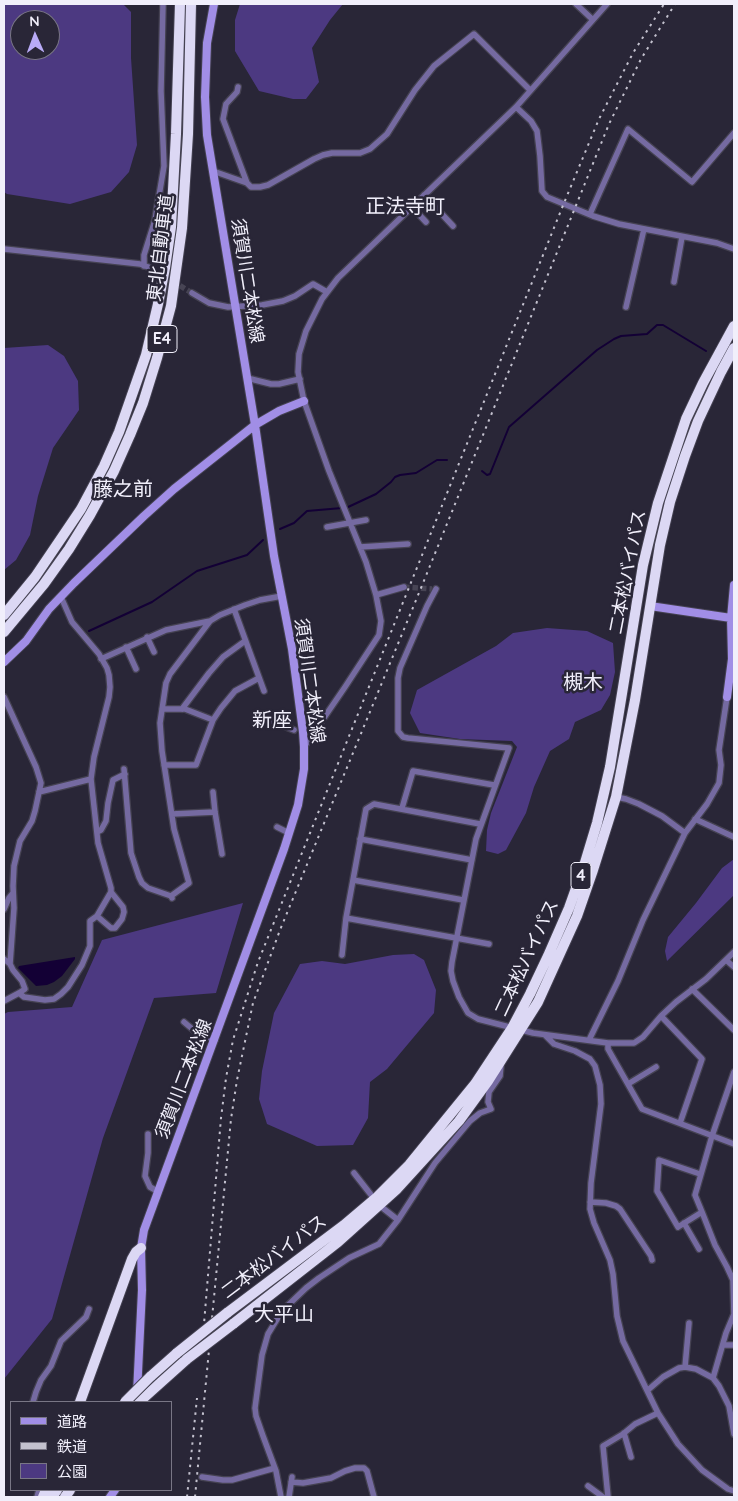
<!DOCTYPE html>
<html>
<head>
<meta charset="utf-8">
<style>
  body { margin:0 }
  #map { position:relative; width:738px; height:1501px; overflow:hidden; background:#292637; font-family:Quicksand,"Noto Sans JP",sans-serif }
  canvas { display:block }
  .frame { position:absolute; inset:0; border:5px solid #f1effb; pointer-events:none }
  .legend { position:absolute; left:10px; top:1401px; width:162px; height:90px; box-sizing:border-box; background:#292637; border:1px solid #797685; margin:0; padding:6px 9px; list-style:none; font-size:15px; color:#f1effb }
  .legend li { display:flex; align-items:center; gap:10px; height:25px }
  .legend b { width:25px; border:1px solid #797685 }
  .north { position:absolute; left:10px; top:10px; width:50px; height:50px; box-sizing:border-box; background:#292637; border:1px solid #797685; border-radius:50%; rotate:358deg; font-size:14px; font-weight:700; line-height:20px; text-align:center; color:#f1effb }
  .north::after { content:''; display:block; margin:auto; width:18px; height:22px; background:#b9abf7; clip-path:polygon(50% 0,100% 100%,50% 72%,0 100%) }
</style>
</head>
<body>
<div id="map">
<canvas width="738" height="1501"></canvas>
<div class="frame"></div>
<ul class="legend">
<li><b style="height:6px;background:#a18ee6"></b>道路</li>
<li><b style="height:6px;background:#c3c1ce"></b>鉄道</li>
<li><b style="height:14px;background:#4c3981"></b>公園</li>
</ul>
<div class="north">N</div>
</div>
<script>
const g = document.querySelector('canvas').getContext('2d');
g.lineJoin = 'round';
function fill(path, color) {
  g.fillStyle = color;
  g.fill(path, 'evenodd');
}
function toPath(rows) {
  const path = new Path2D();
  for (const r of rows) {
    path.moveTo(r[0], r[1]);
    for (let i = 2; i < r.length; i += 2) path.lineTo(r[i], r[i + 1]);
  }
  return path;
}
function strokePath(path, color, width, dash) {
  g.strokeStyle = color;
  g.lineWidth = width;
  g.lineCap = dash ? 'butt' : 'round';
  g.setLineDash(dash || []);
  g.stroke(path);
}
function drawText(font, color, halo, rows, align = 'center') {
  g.font = font + ' Quicksand,"Noto Sans JP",sans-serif';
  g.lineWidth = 5;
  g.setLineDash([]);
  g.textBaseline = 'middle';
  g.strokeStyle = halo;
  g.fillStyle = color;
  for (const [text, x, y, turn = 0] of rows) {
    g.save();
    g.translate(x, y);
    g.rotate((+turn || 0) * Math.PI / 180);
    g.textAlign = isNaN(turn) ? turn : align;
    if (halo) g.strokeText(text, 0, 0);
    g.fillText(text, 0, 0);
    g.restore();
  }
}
const green = toPath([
  [4,4,123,4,131,12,131,58,137,145,129,172,111,192,70,204,7,194,4,192],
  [20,20,50,20,50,50,20,50],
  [240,4,343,4,330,20,312,48,319,82,306,99,293,99,259,91,235,51,235,20],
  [48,345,64,356,78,381,79,410,53,448,38,496,30,535,16,560,4,570,4,348],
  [547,628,587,631,613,643,615,672,610,695,601,710,575,722,569,739,550,751,534,787,526,813,506,850,498,854,486,851,487,830,491,813,517,747,512,741,460,739,420,733,410,713,417,690,496,646,513,633],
  [734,859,734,895,667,961,665,951,668,937,696,903,722,868],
  [243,903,216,993,154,998,103,1138,52,1319,4,1379,4,1014,8,1012,72,1007,102,940],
  [414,954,424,960,436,990,434,1013,387,1069,370,1082,368,1118,353,1145,317,1146,267,1124,259,1099,262,1071,274,1013,300,964,322,961,345,964,393,955]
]);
const water = toPath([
  [75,957,75,959,62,976,54,982,47,985,36,986,18,968,19,966]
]);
const stream = toPath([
  [482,471,487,475,490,474,509,427,597,350,614,339,621,336,647,334,657,325,663,325,706,351],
  [346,508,376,494,391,482,395,477,400,475,416,473,437,460,447,460],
  [280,529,294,523,307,511,342,508],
  [89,631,152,602,197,571,247,555,263,540]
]);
const streetTunnel = toPath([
  [151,268,192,293],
  [404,587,432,589]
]);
const street = toPath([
  [576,4,592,19],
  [238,87,237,92,226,104,223,119,247,183],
  [516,107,531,121,537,131,540,156,542,191,547,197,593,216,619,224,717,243,734,249],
  [213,171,247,183,251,187,260,187,268,185,314,159,323,155,332,153,360,153,370,149,387,134,415,90,434,66,474,34,530,90],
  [424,195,453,226],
  [412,207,426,222],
  [590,214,628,129,692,182,734,133],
  [4,249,140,264,151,268],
  [144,266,144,255,155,220,164,166,161,91,163,4],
  [674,282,682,237],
  [192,293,209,303,228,307,262,305,283,301,295,296,313,284,327,292],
  [626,307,644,229],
  [247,378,271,384,279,384,300,379],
  [327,527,366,520],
  [360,547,408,544],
  [436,589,427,606,400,668,398,678,398,731,403,737,408,738,509,748,476,839,452,962,451,971,453,981,459,997,468,1013,478,1019,533,1033,608,1043,634,1043,643,1037,661,1016,676,1002,706,979,734,952],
  [376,595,404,587],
  [234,609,264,691],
  [147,637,154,652],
  [126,647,136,669],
  [101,659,166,630,210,621],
  [4,697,36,767,41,783,35,811,32,821,20,841,14,866,13,886,14,908,10,964,13,970,22,981,25,989,19,993,4,1001],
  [162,709,185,709,213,720],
  [182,709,209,673,223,657,245,641],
  [261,717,294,730],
  [304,747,345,687,379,635,381,621,376,595,366,562,329,471,304,401,298,372,299,354,306,331,322,299,338,278,516,107,607,4],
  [164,765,196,765,213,720,221,708,235,691,259,678],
  [124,769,131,853,139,877,142,883,148,888,171,896,172,898],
  [39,792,91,779],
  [213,792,215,812,222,854],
  [616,797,626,799,639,804,662,816,685,833],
  [402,808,413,771,494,785],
  [172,814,215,812],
  [695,819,734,837],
  [480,824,374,804,366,809,346,918,489,944],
  [277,827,289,833],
  [97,832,101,830,106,821,108,803,113,780,125,774],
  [360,839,472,860],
  [353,880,463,900],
  [171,896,189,883,174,829,162,751,160,723,166,683,170,674,210,621,220,615,245,605,260,600,282,596],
  [4,909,9,898,13,893],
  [97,916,111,928,115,928,122,919,124,912,123,907,111,892],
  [342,955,346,918],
  [4,959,10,964],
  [726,960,734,967],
  [692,989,734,1030],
  [19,993,24,997,45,1000,54,999,61,994,68,987,82,965,90,946,90,921,97,916,111,892,111,888,98,843,91,779,94,757,109,697,110,687,109,675,107,668,99,654,72,622,61,597],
  [661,1016,702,1059,680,1123],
  [184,1022,197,1033,215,1040],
  [545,1035,554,1044,575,1051,590,1059,595,1066,600,1085,601,1104,591,1183,590,1209,594,1223,610,1260,613,1274,617,1316,623,1341,658,1413,678,1444,702,1470,728,1489,734,1491],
  [589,1040,618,981,643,920,685,833,707,804,719,783,721,765,719,750,727,697],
  [608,1043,608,1049,642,1109,734,1144],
  [628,1084,656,1067],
  [148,1134,148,1153,145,1176,150,1187,157,1191],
  [354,1173,379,1205,398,1220],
  [700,1174,659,1160,657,1191,678,1227,702,1212,695,1195,712,1136,734,1072],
  [590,1202,606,1203,616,1206,620,1209,651,1256,652,1260],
  [702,1212,715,1245,727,1267,733,1280,734,1315],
  [684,1223,699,1249],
  [723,1345,734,1345],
  [685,1367,689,1323],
  [713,1378,726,1333,734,1314],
  [648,1390,663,1377,679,1368,685,1367,696,1369,713,1378,719,1386,729,1406,734,1434],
  [33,1402,36,1392,41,1380,51,1366,61,1341,86,1317,89,1309],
  [624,1433,631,1457],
  [202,1477,223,1480,232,1480,275,1468],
  [291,1482,303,1483,331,1478,345,1471,355,1468,364,1468,367,1471,374,1497],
  [588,1486,603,1497],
  [37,1497,39,1490],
  [281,1497,276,1471,263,1436,256,1416,255,1408,262,1355,268,1334,282,1311,306,1288,319,1278,349,1258,379,1244,398,1220,435,1163,470,1121,480,1113,491,1109,488,1102,489,1092,500,1076,501,1065],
  [289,1497,292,1477],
  [608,1497,603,1446,623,1434,635,1424,658,1413]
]);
const secondary = toPath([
  [650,606,731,618],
  [4,662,26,641,49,609,74,583,144,516,174,489,255,425,279,411,304,401],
  [727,697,732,659,731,618,734,585],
  [137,1393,142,1290,141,1248,144,1230,284,849,298,805,304,769,304,747,303,732,292,649,274,556,255,425,207,135,205,97,207,43,214,4],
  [110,1497,115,1490]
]);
const highway = toPath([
  [4,615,35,577,81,509,104,466,119,432,146,355,158,304,165,268,171,227,176,134,180,4],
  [4,632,44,584,69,549,90,515,114,471,130,435,143,403,157,358,171,306,182,228,188,134,191,4],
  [227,1313,344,1225,377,1197,409,1165,475,1084,512,1028,530,994,548,956,569,908,584,866,597,823,610,767,643,565,658,503,686,419,703,383,734,326],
  [233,1324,338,1242,397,1189,459,1121,488,1081,538,1002,577,916,593,870,616,797,635,700,660,545,670,502,685,456,698,421,721,372,734,348],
  [150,1377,177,1353],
  [80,1402,132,1259,136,1252,141,1248],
  [139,1402,187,1359],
  [43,1497,46,1490],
  [52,1497,57,1490],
  [65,1497,70,1490]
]);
const rail = toPath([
  [203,1336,221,1118,226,1078,233,1040,258,962,564,203,599,119,633,53,664,4],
  [187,1497,197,1398],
  [195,1497,231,1119,237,1080,253,1003,280,930,421,588,609,124,641,59,675,4]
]);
const highwayBridge = toPath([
  [177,1353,227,1313],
  [187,1359,233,1324],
  [125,1402,150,1377]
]);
const shields = [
  [162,339,30],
  [581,876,20]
];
const shieldNames = [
  ["E4",162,339],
  ["4",581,876]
];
const streetNames = [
  ["東北自動車道",161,248,-83],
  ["須賀川二本松線",247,281,81],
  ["二本松バイパス",628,572,-79],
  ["須賀川二本松線",309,681,82],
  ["二本松バイパス",527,958,-65],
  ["須賀川二本松線",184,1079,-69],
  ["二本松バイパス",274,1257,-37]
];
const quarterNames = [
  ["正法寺町",405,207],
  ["藤之前",123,490],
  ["槻木",583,683],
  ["新座",272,721],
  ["大平山",284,1315]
];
fill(green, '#4c3981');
fill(water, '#130035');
strokePath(stream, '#130035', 2);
strokePath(streetTunnel, '#474454', 5.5, [5.5, 3]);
strokePath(street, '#454252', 8);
strokePath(secondary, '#454252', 10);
strokePath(highway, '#454252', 12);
strokePath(street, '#756aa1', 5.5);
strokePath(secondary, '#a18ee6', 8);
strokePath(highway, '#dcd8f4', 10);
strokePath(rail, '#c3c1ce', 2, [2.5, 5]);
strokePath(highwayBridge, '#454252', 12, []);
strokePath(highwayBridge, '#dcd8f4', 10);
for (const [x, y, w] of shields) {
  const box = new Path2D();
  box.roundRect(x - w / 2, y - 13.5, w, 27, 4);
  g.fillStyle = '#292637';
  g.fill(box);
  strokePath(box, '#f1effb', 1);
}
drawText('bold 16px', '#f1effb', null, shieldNames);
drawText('18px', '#f1effb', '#292637', streetNames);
drawText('20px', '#f1effb', '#292637', quarterNames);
</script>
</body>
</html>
